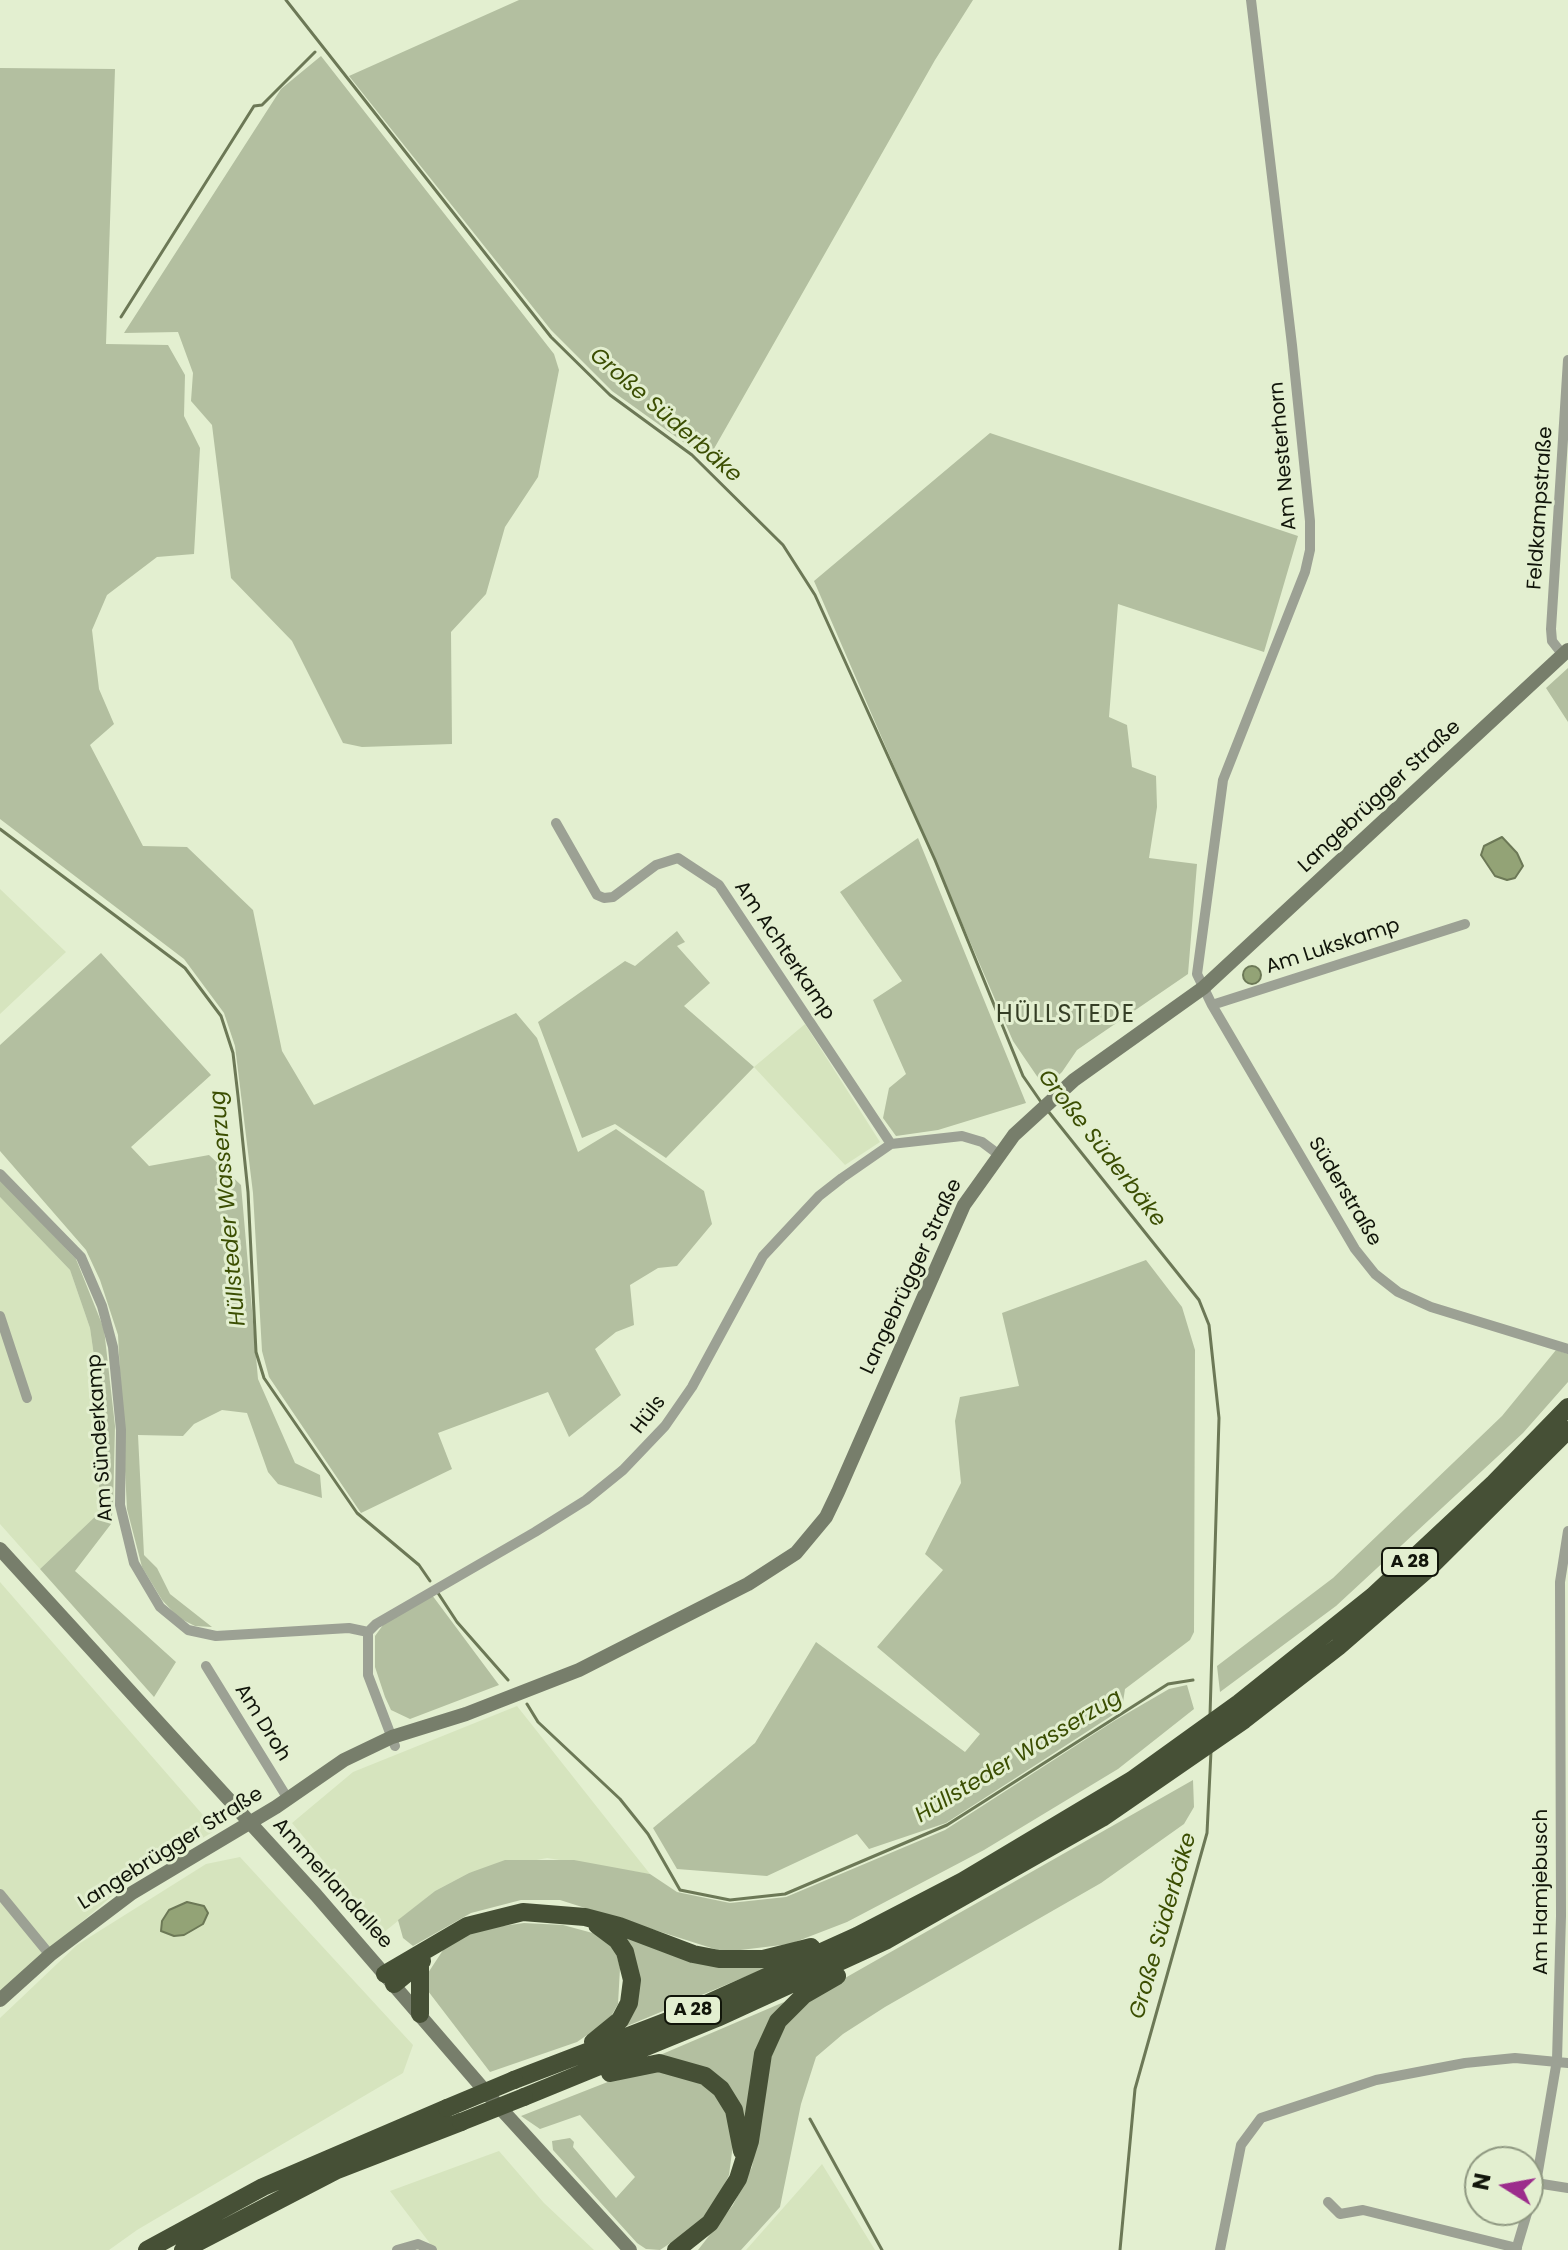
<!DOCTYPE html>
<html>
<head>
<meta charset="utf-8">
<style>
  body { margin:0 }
  #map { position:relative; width:1568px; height:2250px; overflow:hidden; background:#e3efd0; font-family:Poppins,sans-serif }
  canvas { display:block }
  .north { position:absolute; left:1464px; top:2146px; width:80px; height:80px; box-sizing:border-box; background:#e3efd0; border:2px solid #8f9881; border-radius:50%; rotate:281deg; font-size:22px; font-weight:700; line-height:32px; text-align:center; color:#11150a }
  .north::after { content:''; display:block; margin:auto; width:28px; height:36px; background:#9c2d8c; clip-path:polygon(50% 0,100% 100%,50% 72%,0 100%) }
</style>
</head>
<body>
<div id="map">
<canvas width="1568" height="2250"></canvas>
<div class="north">N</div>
</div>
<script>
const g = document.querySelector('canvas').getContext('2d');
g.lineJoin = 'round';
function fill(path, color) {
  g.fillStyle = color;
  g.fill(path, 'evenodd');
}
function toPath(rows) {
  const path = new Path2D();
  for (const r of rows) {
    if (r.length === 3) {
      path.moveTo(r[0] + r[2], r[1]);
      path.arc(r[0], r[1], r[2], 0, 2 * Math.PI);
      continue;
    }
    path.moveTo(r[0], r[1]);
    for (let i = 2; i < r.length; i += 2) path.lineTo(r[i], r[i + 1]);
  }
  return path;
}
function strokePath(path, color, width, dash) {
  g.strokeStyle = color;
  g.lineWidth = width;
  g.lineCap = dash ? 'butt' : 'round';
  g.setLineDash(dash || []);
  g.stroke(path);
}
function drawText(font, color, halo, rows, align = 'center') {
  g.font = font + ' Poppins,sans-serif';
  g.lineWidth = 6;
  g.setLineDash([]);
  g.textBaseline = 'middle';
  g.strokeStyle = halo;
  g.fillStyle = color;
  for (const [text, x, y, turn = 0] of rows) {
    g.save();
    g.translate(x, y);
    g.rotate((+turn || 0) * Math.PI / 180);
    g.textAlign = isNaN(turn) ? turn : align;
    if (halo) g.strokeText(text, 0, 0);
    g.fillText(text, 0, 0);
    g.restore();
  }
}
const built = toPath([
  [0,889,66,952,0,1014],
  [805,1024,880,1142,845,1165,754,1067],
  [0,1197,70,1270,90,1328,101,1405,97,1421,100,1512,40,1569,0,1524],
  [0,1582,216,1830,126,1884,0,1992],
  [517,1706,650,1874,547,1858,469,1873,435,1891,383,1933,292,1823,353,1772],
  [240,1857,413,2045,403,2073,137,2230,109,2250,0,2250,0,2018,77,1945,206,1864],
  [499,2151,544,2203,594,2250,435,2250,390,2191],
  [822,2164,875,2250,746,2250]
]);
const green = toPath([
  [519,0,973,0,935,60,711,454,693,449,612,391,551,330,349,76],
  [321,56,554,354,559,370,538,477,505,527,486,594,451,632,452,744,362,747,343,743,292,641,231,578,212,425,191,401,193,373,178,332,124,333,281,89],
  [0,68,115,69,106,344,168,345,185,375,184,416,200,448,194,554,157,557,107,595,92,630,99,689,114,724,90,745,143,846,187,847,253,910,282,1051,314,1105,516,1013,537,1038,578,1152,616,1129,704,1191,712,1224,677,1266,658,1268,630,1285,634,1325,616,1332,595,1349,621,1395,569,1437,548,1392,438,1433,452,1469,361,1513,269,1377,262,1351,253,1193,235,1046,224,1013,184,959,0,819],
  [990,433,1298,536,1264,652,1118,604,1109,717,1127,725,1132,767,1156,776,1157,807,1149,858,1197,864,1188,974,1077,1050,1062,1072,1045,1088,1013,1041,814,581],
  [1568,668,1568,722,1546,688],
  [918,838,1026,1103,938,1130,896,1136,883,1118,889,1088,906,1074,873,1000,902,981,840,892],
  [677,931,685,942,677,946,710,983,684,1006,754,1067,666,1158,615,1124,582,1138,538,1022,625,961,635,966],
  [101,953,211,1075,131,1147,149,1166,209,1155,241,1185,258,1379,295,1463,320,1475,322,1498,278,1484,268,1472,247,1413,222,1410,194,1424,183,1436,138,1435,144,1555,157,1568,170,1594,212,1627,195,1626,179,1618,162,1600,142,1567,127,1509,118,1335,100,1280,86,1250,0,1151,0,1045],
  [0,1179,76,1259,104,1329,115,1426,113,1507,111,1524,75,1571,176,1662,154,1697,40,1569,100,1512,97,1421,101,1405,90,1328,70,1270,0,1197],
  [1146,1260,1182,1307,1195,1350,1194,1632,1190,1640,1125,1689,1122,1709,946,1823,869,1849,857,1834,767,1876,677,1869,653,1828,755,1743,816,1642,965,1752,980,1734,877,1647,943,1570,925,1554,961,1483,955,1421,960,1397,1019,1386,1002,1313],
  [1556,1350,1568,1354,1568,1382,1523,1433,1336,1606,1220,1692,1217,1666,1333,1578,1502,1416],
  [432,1595,499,1685,410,1719,391,1710,385,1697,375,1667,375,1636,383,1625],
  [1187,1685,1194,1709,1118,1769,984,1850,847,1922,790,1944,724,1952,560,1900,521,1900,471,1913,413,1946,403,1938,398,1920,435,1891,469,1873,505,1860,574,1860,650,1874,677,1892,730,1903,786,1897,945,1830,1114,1721,1169,1689],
  [1193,1780,1194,1807,1184,1824,1101,1883,885,2007,843,2034,816,2057,801,2104,780,2207,741,2250,698,2250,733,2205,752,2167,770,2055,780,2033,797,2011,831,1986],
  [524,1923,563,1925,600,1935,615,1949,620,1968,618,2004,609,2020,577,2042,490,2072,428,1991,428,1973,447,1944,481,1929],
  [612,1929,776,1964,620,2029,633,2009],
  [784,2002,776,2014,746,2139,735,2100,653,2058],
  [653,2070,683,2073,712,2091,728,2112,734,2137,729,2175,713,2207,693,2228,660,2250,646,2249,637,2243,553,2150,552,2141,570,2138,574,2142,573,2147,616,2198,635,2177,580,2115,540,2129,521,2116,623,2076]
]);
const water = toPath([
  [1502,837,1517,853,1523,866,1515,878,1507,880,1495,876,1481,855,1484,846,1502,837],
  [1252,975,9],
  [187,1902,204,1906,208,1913,203,1924,184,1935,174,1936,161,1931,162,1921,169,1910,187,1902]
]);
const stream = toPath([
  [286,0,551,337,610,395,692,455,783,545,815,595,935,860,1023,1076,1041,1102],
  [121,317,254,106,262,105,315,52],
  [0,829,185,968,221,1016,233,1053,238,1096,248,1192,256,1352,264,1378,357,1513,419,1565,430,1581],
  [1048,1111,1199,1300,1209,1325,1219,1418,1210,1715],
  [438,1593,457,1622,508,1680],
  [527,1704,538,1722,620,1799,648,1834,680,1890,730,1900,785,1894,947,1825,1168,1684,1193,1680],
  [810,2119,882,2250],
  [1120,2250,1135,2089,1207,1833,1211,1751]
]);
const street = toPath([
  [1251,0,1292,345,1310,521,1310,550,1305,572,1223,780,1197,974,1212,1005,1355,1249,1375,1274,1398,1292,1431,1307,1568,1349],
  [1563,655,1552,641,1551,629,1568,360],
  [556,823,597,895,604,898,613,897,656,865,678,858,719,885,891,1144],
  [1212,1005,1465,924],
  [0,1174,81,1257,102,1306,113,1347,121,1430,120,1505,134,1563,160,1607,188,1630,216,1636,349,1628,368,1632],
  [0,1316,27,1398],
  [206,1666,288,1799],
  [395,1746,368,1675,368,1632,376,1624,535,1532,586,1500,623,1470,665,1426,692,1387,763,1256,819,1196,842,1178,891,1144,962,1136,982,1142,998,1154],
  [0,1894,50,1955],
  [1536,2183,1568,2188],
  [1328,2202,1340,2214,1363,2210,1517,2248],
  [397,2250,418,2244,432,2250],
  [1220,2250,1241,2145,1261,2118,1376,2080,1465,2063,1515,2058,1568,2063],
  [1516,2250,1536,2183,1557,2060,1561,1916,1560,1582,1568,1531]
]);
const secondary = toPath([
  [0,1549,316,1895,492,2099,630,2250],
  [0,2000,50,1955,132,1893,276,1807,344,1760,392,1737,466,1714,579,1670,748,1584,796,1553,826,1517,838,1492,964,1205,1014,1135,1074,1080,1203,988,1568,650]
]);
const highway = toPath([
  [385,1974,467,1926,523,1912,585,1917,619,1926,693,1954,719,1959,763,1959,811,1947],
  [394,1984,422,1961],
  [420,2014,420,1964],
  [593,2042,620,2020,629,2003,632,1980,625,1952,617,1940,597,1925],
  [610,2073,659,2063,705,2076,721,2089,734,2110,742,2151],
  [514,2080,673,2019,857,1936,963,1881,1132,1780,1239,1703,1373,1596,1494,1483,1568,1407],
  [524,2097,717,2018,887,1940,1102,1818,1244,1720,1338,1647,1429,1568,1568,1430],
  [147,2250,263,2187,447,2108],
  [183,2250,337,2170,461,2122],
  [676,2250,710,2223,738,2179,750,2141,763,2054,778,2021,804,1995,837,1976]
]);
const highwayBridge = toPath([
  [447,2108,514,2080],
  [461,2122,524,2097]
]);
const shields = [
  [1410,1562,56],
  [693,2010,56]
];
const shieldNames = [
  ["A 28",1410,1562],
  ["A 28",693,2010]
];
const streetNames = [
  ["Am Nesterhorn",1284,456,-95],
  ["Feldkampstraße",1541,508,-86],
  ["Langebrügger Straße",1380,797,-43],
  ["Am Lukskamp",1333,947,-18],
  ["Am Achterkamp",784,951,56],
  ["Süderstraße",1344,1192,59],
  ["Langebrügger Straße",912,1277,-65],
  ["Hüls",649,1415,-52],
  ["Am Sünderkamp",101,1438,-94],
  ["Am Droh",262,1723,58],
  ["Langebrügger Straße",171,1849,-32],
  ["Ammerlandallee",332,1884,48],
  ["Am Hamjebusch",1542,1892,-90]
];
const waterNames = [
  ["Große Süderbäke",665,416,41],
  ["Große Süderbäke",1101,1149,52],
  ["Hüllsteder Wasserzug",229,1208,-95],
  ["Hüllsteder Wasserzug",1019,1757,-31],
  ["Große Süderbäke",1164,1926,-74]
];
const quarterNames = [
  ["HÜLLSTEDE",1066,1016]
];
fill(built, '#d6e4be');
fill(green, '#b3bfa0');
fill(water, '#93a376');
strokePath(water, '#6c7856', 2);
strokePath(stream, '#6c7856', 3);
strokePath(street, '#9ca194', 10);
strokePath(secondary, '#777e6b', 14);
strokePath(highway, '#465036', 18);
strokePath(highwayBridge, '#465036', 18);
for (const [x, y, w] of shields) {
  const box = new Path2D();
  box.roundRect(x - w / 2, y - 14, w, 28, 6);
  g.fillStyle = '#e3efd0';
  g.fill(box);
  strokePath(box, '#11150a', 2);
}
drawText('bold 18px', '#11150a', null, shieldNames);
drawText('20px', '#11150a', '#e3efd0', streetNames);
drawText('italic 22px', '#3b4e02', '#e3efd0', waterNames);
g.letterSpacing = '2px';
drawText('24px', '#353e25', '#e3efd0', quarterNames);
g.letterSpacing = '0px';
</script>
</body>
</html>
